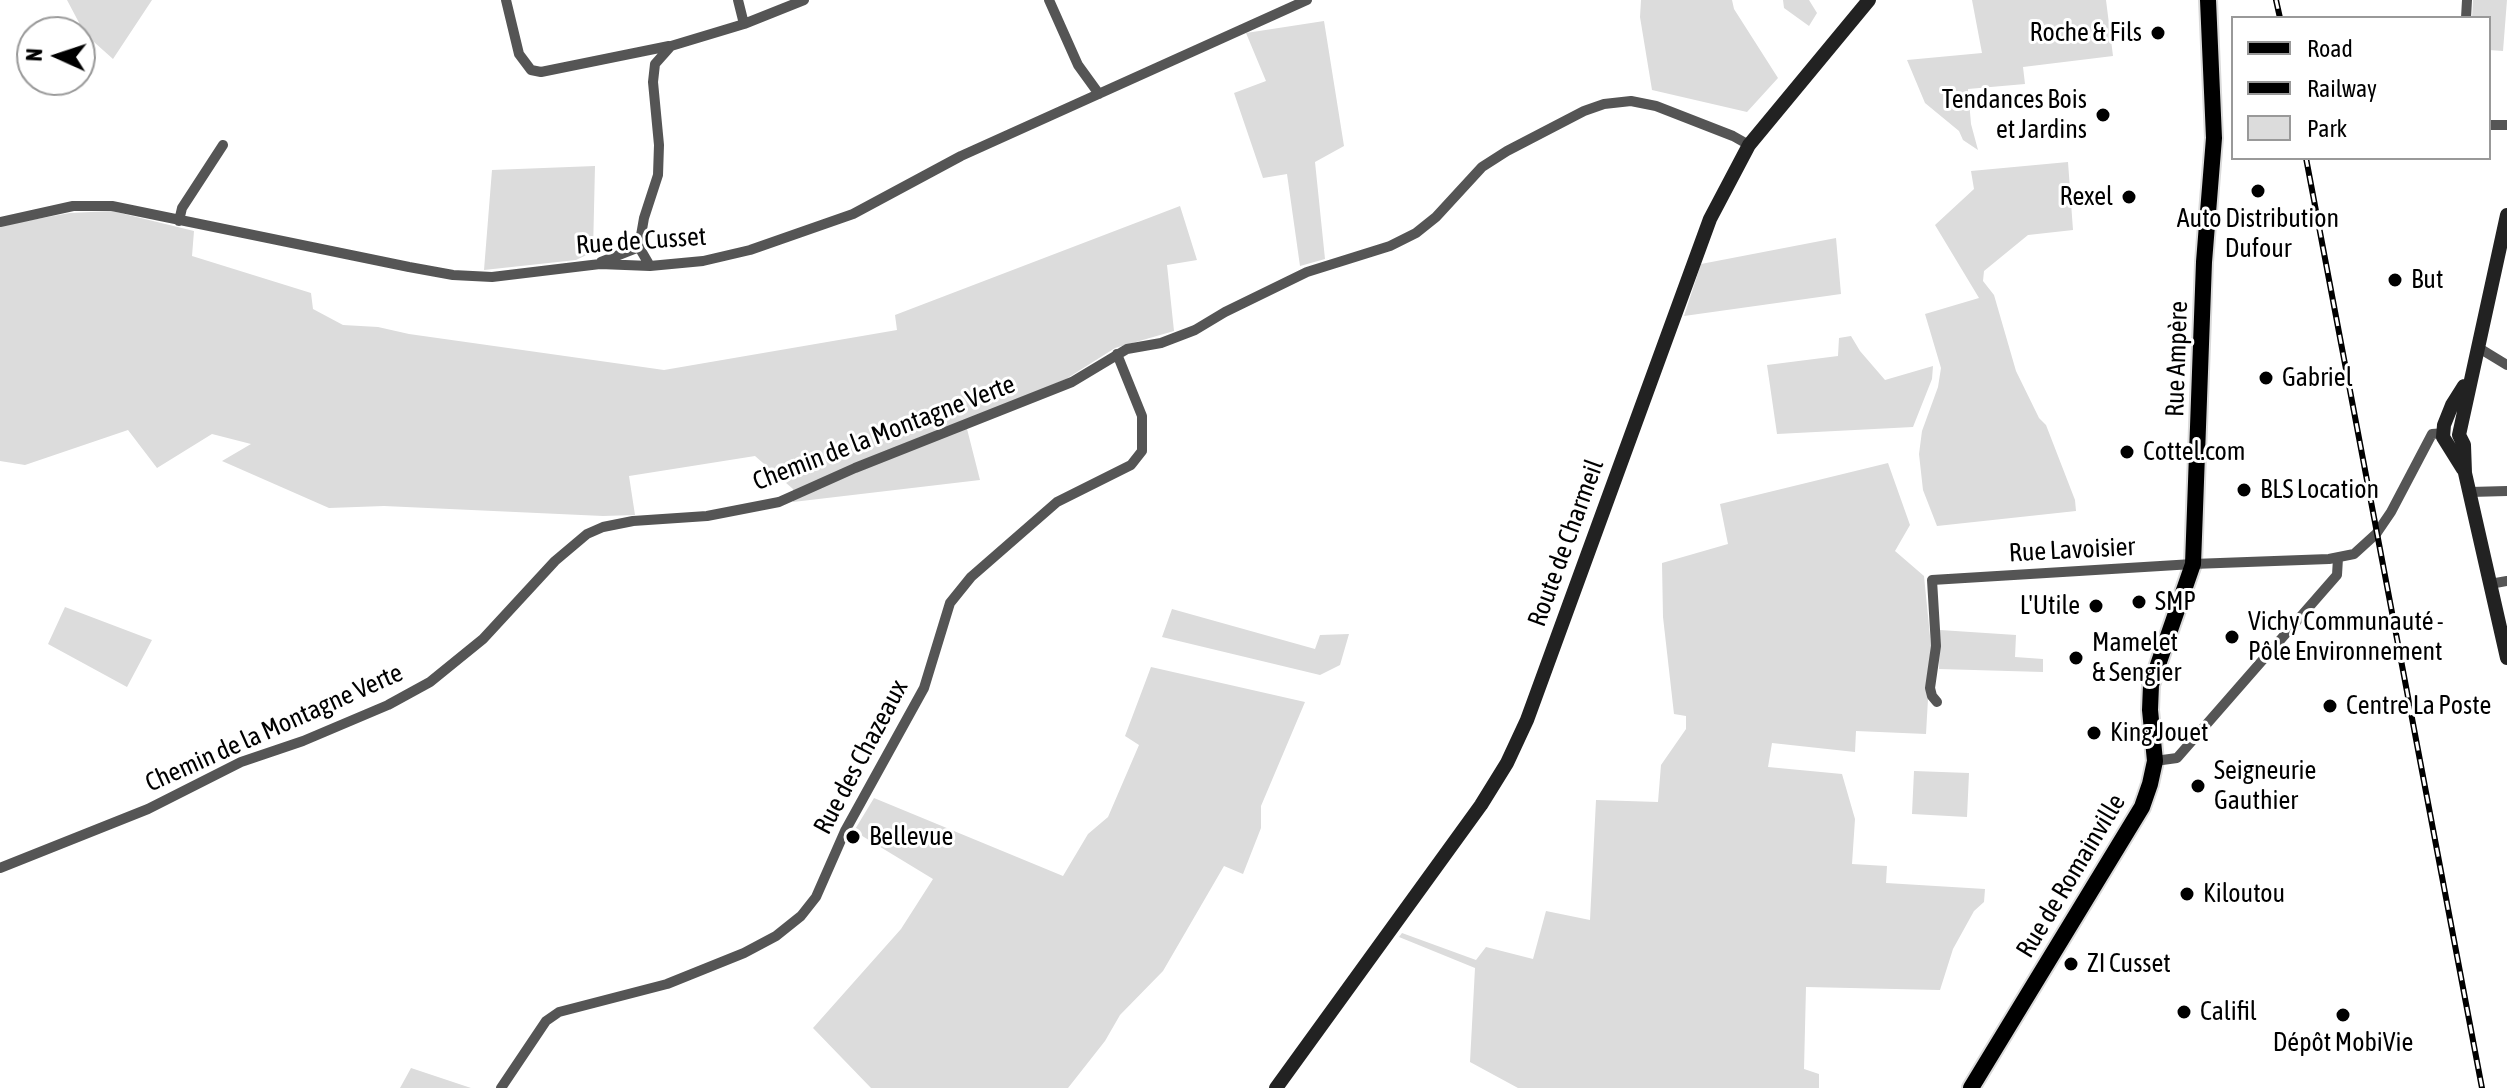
<!DOCTYPE html>
<html>
<head>
<meta charset="utf-8">
<style>
  body { margin:0 }
  #map { position:relative; width:2507px; height:1088px; overflow:hidden; background:#fff; font-family:"Asap Condensed",sans-serif }
  canvas { display:block }
  .legend { position:absolute; left:2231px; top:16px; width:260px; height:144px; box-sizing:border-box; background:#fff; border:2px solid #999; margin:0; padding:10px 14px; list-style:none; font-size:24px; color:#000 }
  .legend li { display:flex; align-items:center; gap:16px; height:40px }
  .legend b { width:40px; border:2px solid #999 }
  .north { position:absolute; left:16px; top:16px; width:80px; height:80px; box-sizing:border-box; background:#fff; border:2px solid #999; border-radius:50%; rotate:273deg; font-size:22px; font-weight:700; line-height:32px; text-align:center; color:#000 }
  .north::after { content:''; display:block; margin:auto; width:28px; height:36px; background:#000; clip-path:polygon(50% 0,100% 100%,50% 72%,0 100%) }
</style>
</head>
<body>
<div id="map">
<canvas width="2507" height="1088"></canvas>
<ul class="legend">
<li><b style="height:10px;background:#000"></b>Road</li>
<li><b style="height:10px;background:#000"></b>Railway</li>
<li><b style="height:22px;background:#dcdcdc"></b>Park</li>
</ul>
<div class="north">N</div>
</div>
<script>
const g = document.querySelector('canvas').getContext('2d');
g.lineJoin = 'round';
function fill(path, color) {
  g.fillStyle = color;
  g.fill(path, 'evenodd');
}
function toPath(rows) {
  const path = new Path2D();
  for (const r of rows) {
    path.moveTo(r[0], r[1]);
    for (let i = 2; i < r.length; i += 2) path.lineTo(r[i], r[i + 1]);
  }
  return path;
}
function strokePath(path, color, width, dash) {
  g.strokeStyle = color;
  g.lineWidth = width;
  g.lineCap = dash ? 'butt' : 'round';
  g.setLineDash(dash || []);
  g.stroke(path);
}
function drawText(font, color, halo, rows, align = 'center') {
  g.font = font + ' "Asap Condensed",sans-serif';
  g.lineWidth = 6;
  g.setLineDash([]);
  g.textBaseline = 'middle';
  g.strokeStyle = halo;
  g.fillStyle = color;
  for (const [text, x, y, turn = 0] of rows) {
    g.save();
    g.translate(x, y);
    g.rotate((+turn || 0) * Math.PI / 180);
    g.textAlign = isNaN(turn) ? turn : align;
    if (halo) g.strokeText(text, 0, 0);
    g.fillText(text, 0, 0);
    g.restore();
  }
}
const green = toPath([
  [67,0,152,0,113,59,85,34],
  [1641,0,1732,0,1734,9,1778,78,1747,112,1652,90,1640,17],
  [1783,0,1809,0,1817,13,1809,26,1784,8],
  [1972,0,2106,0,2113,56,2023,67,2025,84,1968,89,1971,124,1978,150,1963,140,1959,131,1925,103,1907,60,1982,53],
  [2473,0,2507,0,2503,51,2489,50,2489,18,2472,18],
  [1324,21,1344,146,1315,162,1325,259,1300,266,1287,174,1263,178,1234,93,1266,81,1246,33],
  [2068,162,2073,230,2028,235,1984,271,1983,281,1994,295,2016,371,2039,418,2046,425,2075,500,2076,511,1937,526,1923,490,1919,454,1922,431,1938,387,1941,368,1925,314,1979,298,1935,225,1974,189,1971,171],
  [595,166,593,252,576,260,484,270,492,170],
  [1180,206,1197,260,1167,265,1174,331,1115,348,1066,379,965,421,980,480,793,502,793,489,755,456,629,476,635,515,603,516,384,506,329,508,222,461,251,444,212,434,157,468,128,430,25,465,0,461,0,227,3,225,70,213,112,211,194,231,192,256,311,293,313,309,343,325,378,327,409,334,664,370,897,330,895,315],
  [1836,238,1841,294,1684,316,1701,264],
  [1851,336,1860,351,1885,380,1933,366,1932,379,1913,427,1777,434,1767,365,1838,356,1839,338],
  [1888,463,1910,525,1895,551,1924,576,1931,646,1926,734,1856,731,1855,752,1772,743,1768,767,1842,774,1855,819,1852,864,1887,866,1886,883,1985,889,1984,902,1974,911,1953,949,1940,990,1806,987,1804,1069,1819,1074,1819,1088,1518,1088,1470,1062,1475,968,1399,937,1402,933,1476,960,1486,947,1533,959,1546,911,1590,920,1596,800,1658,802,1661,765,1686,729,1686,716,1674,714,1663,617,1662,563,1728,544,1720,504],
  [65,607,152,640,127,687,48,644],
  [1172,609,1315,649,1320,635,1349,634,1340,665,1320,675,1162,637],
  [1940,630,2016,635,2015,657,2043,659,2043,672,1939,669],
  [1151,667,1305,702,1261,806,1261,828,1243,874,1224,866,1163,971,1120,1015,1105,1041,1068,1088,871,1088,813,1028,901,929,933,879,854,831,874,798,1063,876,1088,834,1108,817,1139,745,1125,736],
  [1914,771,1969,773,1967,817,1912,814],
  [411,1068,471,1088,400,1088]
]);
const minor = toPath([
  [506,0,519,54,531,70,541,72,669,46],
  [738,0,744,24],
  [1049,0,1078,65,1099,94],
  [2466,18,2467,0],
  [2489,125,2507,125],
  [179,221,182,208,223,145],
  [0,222,73,206,112,206,409,267,453,275,492,277,600,264,650,266,703,261,750,250,853,214,961,156,1307,0],
  [601,262,639,247],
  [650,266,639,247,644,218,658,175,659,145,653,82,655,64,671,46,744,24,804,0],
  [2479,348,2507,365],
  [2470,492,2507,491],
  [2490,584,2507,581],
  [1937,702,1932,696,1930,688,1936,646,1932,580,2193,564,2329,559,2354,554,2376,534,2391,512,2432,434,2445,433],
  [2155,761,2177,758,2337,575,2338,558],
  [0,868,148,809,241,762,303,741,388,705,430,682,483,639,555,561,587,534,603,527,633,521,707,516,779,502,855,468,1072,382,1127,349,1161,343,1195,330,1225,312,1307,272,1390,246,1416,233,1436,217,1482,167,1507,151,1584,111,1604,104,1631,101,1656,106,1733,136,1749,145],
  [501,1088,546,1021,559,1012,667,984,744,953,776,936,801,916,816,897,845,831,924,688,950,603,971,577,1057,502,1131,465,1142,451,1142,416,1117,354]
]);
const secondary = toPath([
  [2507,215,2459,435,2464,445,2465,473,2507,658],
  [2463,469,2443,437,2444,425,2452,405,2464,386],
  [1276,1088,1481,805,1507,763,1527,720,1710,219,1749,145,1869,0]
]);
const primary = toPath([
  [1971,1088,2142,807,2150,784,2155,761,2150,710,2151,685,2193,564,2204,262,2214,138,2208,0]
]);
const rail = toPath([
  [2276,0,2280,18],
  [2306,158,2482,1088]
]);
const markers = [
  [2158,33,8,"#000"],
  [2103,115,8,"#000"],
  [2258,191,8,"#000"],
  [2129,197,8,"#000"],
  [2395,280,8,"#000"],
  [2266,378,8,"#000"],
  [2127,452,8,"#000"],
  [2244,490,8,"#000"],
  [2139,602,8,"#000"],
  [2096,606,8,"#000"],
  [2232,637,8,"#000"],
  [2076,658,8,"#000"],
  [2330,706,8,"#000"],
  [2094,733,8,"#000"],
  [2198,786,8,"#000"],
  [853,837,8,"#000"],
  [2187,894,8,"#000"],
  [2071,964,8,"#000"],
  [2184,1012,8,"#000"],
  [2343,1015,8,"#000"]
];
const poiNames = [
  ["Roche & Fils",2142,33,"right"],
  ["Tendances Bois",2087,100,"right"],
  ["et Jardins",2087,130,"right"],
  ["Rexel",2113,197,"right"],
  ["Auto Distribution",2258,219,"center"],
  ["Dufour",2258,249,"center"],
  ["But",2411,280],
  ["Gabriel",2282,378],
  ["Cottel.com",2143,452],
  ["BLS Location",2260,490],
  ["SMP",2155,602],
  ["L'Utile",2080,606,"right"],
  ["Vichy Communauté -",2248,622],
  ["Pôle Environnement",2248,652],
  ["Mamelet",2092,643],
  ["& Sengier",2092,673],
  ["Centre La Poste",2346,706],
  ["King Jouet",2110,733],
  ["Seigneurie",2214,771],
  ["Gauthier",2214,801],
  ["Bellevue",869,837],
  ["Kiloutou",2203,894],
  ["ZI Cusset",2087,964],
  ["Califil",2200,1012],
  ["Dépôt MobiVie",2343,1043,"center"]
];
const streetNames = [
  ["Rue de Cusset",641,241,-4],
  ["Rue Ampère",2177,359,-88],
  ["Chemin de la Montagne Verte",884,433,-21],
  ["Route de Charmeil",1566,543,-70],
  ["Rue Lavoisier",2072,550,-3],
  ["Chemin de la Montagne Verte",274,728,-24],
  ["Rue des Chazeaux",861,757,-62],
  ["Rue de Romainville",2071,876,-59]
];
fill(green, '#dcdcdc');
strokePath(primary, '#dbdbdb', 20);
strokePath(minor, '#555', 10);
strokePath(secondary, '#222', 14);
strokePath(primary, '#000', 16);
strokePath(rail, '#000', 6);
strokePath(rail, '#fff', 3, [9]);
for (const [x, y, r, color] of markers) {
  const dot = new Path2D();
  dot.arc(x, y, r, 0, 2 * Math.PI);
  g.fillStyle = color;
  g.fill(dot);
  strokePath(dot, '#fff', 3);
}
drawText('26px', '#000', '#fff', poiNames, 'left');
drawText('26px', '#000', '#fff', streetNames);
</script>
</body>
</html>
